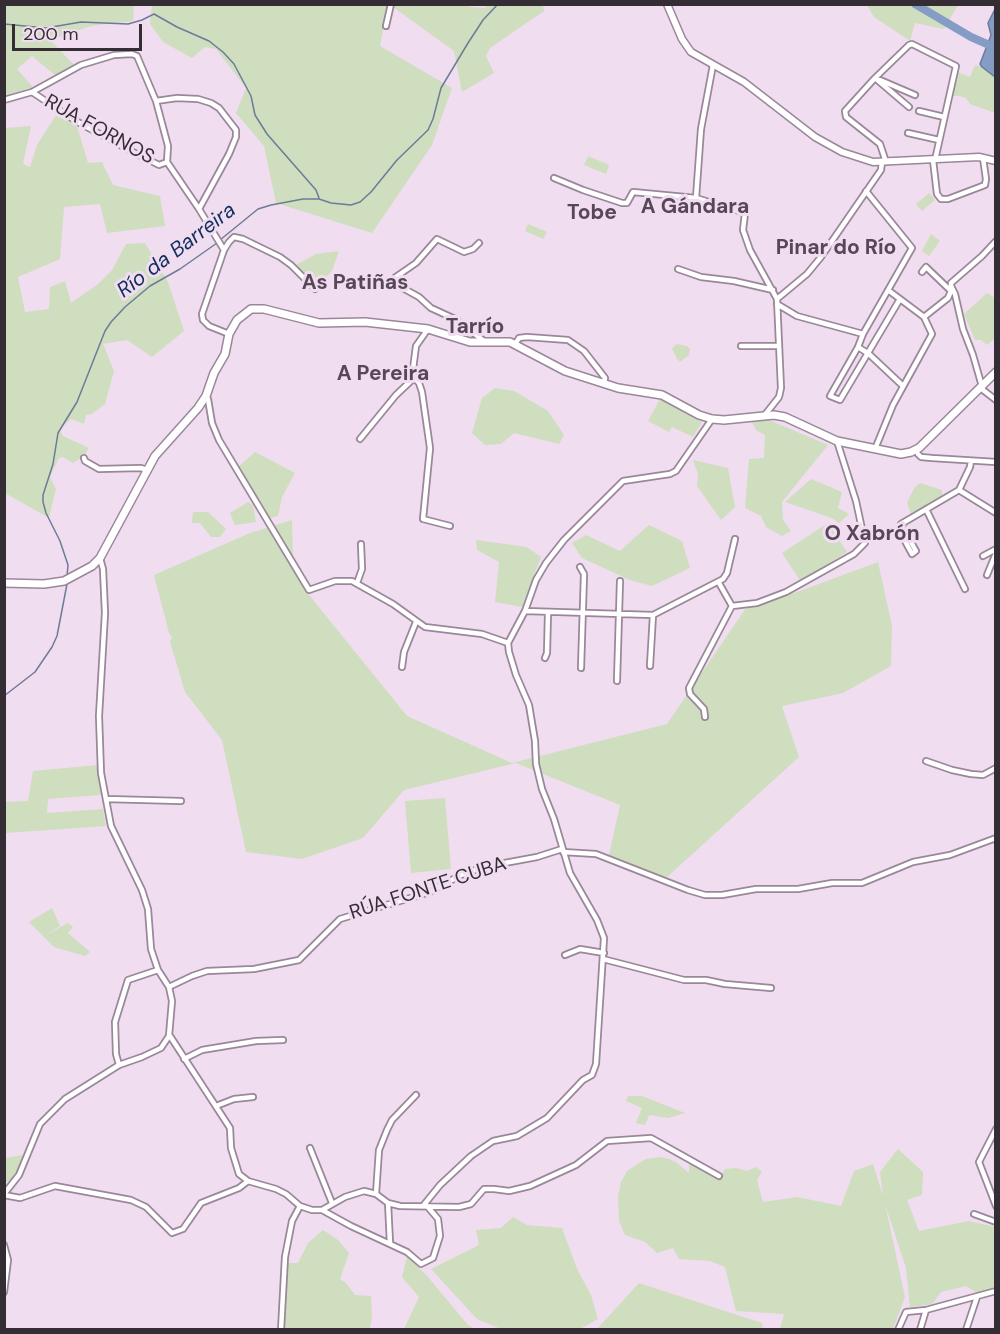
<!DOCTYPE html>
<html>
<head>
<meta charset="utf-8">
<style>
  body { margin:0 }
  #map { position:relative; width:1000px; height:1334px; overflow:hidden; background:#f1ddf0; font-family:"DM Sans",sans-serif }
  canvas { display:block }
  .frame { position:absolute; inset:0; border:6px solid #352d34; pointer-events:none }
  .scale { position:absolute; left:12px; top:24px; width:130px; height:27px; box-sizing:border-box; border:3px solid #352d34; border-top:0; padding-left:8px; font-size:18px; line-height:21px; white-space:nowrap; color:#352d34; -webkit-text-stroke:4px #f1ddf0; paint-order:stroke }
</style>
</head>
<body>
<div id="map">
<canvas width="1000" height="1334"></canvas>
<div class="frame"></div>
<div class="scale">200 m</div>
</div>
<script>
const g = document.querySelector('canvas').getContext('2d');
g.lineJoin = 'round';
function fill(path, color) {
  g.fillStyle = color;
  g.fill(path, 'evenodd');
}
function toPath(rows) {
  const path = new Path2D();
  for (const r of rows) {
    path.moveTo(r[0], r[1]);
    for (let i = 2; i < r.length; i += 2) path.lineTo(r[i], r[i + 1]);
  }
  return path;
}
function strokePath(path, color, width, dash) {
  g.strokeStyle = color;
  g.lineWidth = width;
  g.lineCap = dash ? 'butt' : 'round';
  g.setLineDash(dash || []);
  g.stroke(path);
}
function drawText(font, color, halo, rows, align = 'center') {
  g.font = font + ' "DM Sans",sans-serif';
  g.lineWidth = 6;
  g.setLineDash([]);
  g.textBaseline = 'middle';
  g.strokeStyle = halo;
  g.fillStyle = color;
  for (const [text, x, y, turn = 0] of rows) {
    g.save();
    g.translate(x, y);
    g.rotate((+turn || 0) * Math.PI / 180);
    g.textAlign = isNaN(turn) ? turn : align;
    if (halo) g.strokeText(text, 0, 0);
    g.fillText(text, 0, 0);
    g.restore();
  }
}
const green = toPath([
  [393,4,465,4,470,7,486,8,486,5,543,4,544,11,490,48,486,56,494,73,462,92,454,51,393,7],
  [5,5,134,5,133,21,91,26,50,40,75,66,56,76,32,56,17,69,33,87,5,96],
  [152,5,388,5,380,46,452,88,432,145,372,233,276,203,264,146,236,113,246,88,216,49,205,47,192,58,163,42,150,24],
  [867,5,958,5,944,29,915,23,910,41,874,17],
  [975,65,982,67,995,77,995,113,970,104,966,98,959,96,951,96,957,72,970,77],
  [58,112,77,126,88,163,102,162,113,185,160,196,165,226,107,233,100,204,64,207,60,259,18,277,25,312,49,309,50,287,65,281,71,303,98,284,112,270,126,244,145,243,168,282,184,331,152,357,127,340,103,344,114,371,105,404,92,414,86,415,84,424,71,419,59,429,63,436,89,448,84,456,73,463,63,457,59,458,50,477,56,489,49,518,5,493,5,128,31,126,23,164,30,167,37,145],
  [588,156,609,165,606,174,584,165],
  [929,193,935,200,922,211,916,204],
  [528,224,547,232,543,239,525,231],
  [931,234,940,241,929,256,922,251],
  [339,251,332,271,318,285,308,279,296,265,316,254],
  [987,293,995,298,996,338,987,345,981,340,975,340,964,314],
  [677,344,687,346,690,349,689,355,680,362,677,359,672,348],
  [495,388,514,391,548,411,564,435,559,444,514,433,501,444,485,445,472,433,482,398],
  [661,397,686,409,684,413,702,422,693,437,672,427,669,432,648,421],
  [769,420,828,445,782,502,783,520,791,531,782,536,766,527,761,516,745,508,749,459,764,458,765,435,756,430,752,422],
  [255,452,295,473,282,497,278,516,268,519,238,467],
  [693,460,728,468,735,507,721,520,697,486,698,474],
  [811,479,842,492,838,508,849,514,839,523,832,518,785,502],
  [920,483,942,490,942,496,911,515,907,502,915,487],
  [248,502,253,505,256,522,235,525,230,513],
  [193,512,208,512,226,529,220,537,211,537,200,523,192,523],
  [292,520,293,556,305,590,407,716,512,763,667,724,746,608,800,591,878,562,892,626,891,666,843,693,782,706,799,757,665,879,609,855,620,805,516,763,404,790,363,838,302,859,246,852,222,740,185,692,170,642,172,637,169,633,154,575,250,533],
  [828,523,847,552,801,582,782,553],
  [649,525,682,541,690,568,652,586,630,580,582,558,572,543,586,535,620,551],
  [476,540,527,547,541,557,522,607,495,602,499,562,477,550],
  [98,765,101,795,48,799,47,813,103,809,106,826,5,833,4,802,28,801,33,771],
  [445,798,451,869,411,873,405,801],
  [52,908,60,926,44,936,68,923,73,927,68,933,90,952,85,956,54,947,29,922],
  [628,1096,642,1096,685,1113,668,1118,649,1115,645,1125,636,1123,642,1108,626,1101],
  [898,1149,923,1172,922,1195,907,1200,919,1231,969,1221,995,1227,995,1289,977,1293,966,1286,941,1292,932,1304,910,1307,906,1268,885,1204,905,1297,893,1329,780,1329,784,1314,736,1311,725,1267,710,1261,679,1259,673,1248,657,1253,645,1242,625,1235,619,1221,618,1196,621,1182,627,1171,646,1159,661,1157,669,1159,676,1162,689,1173,689,1164,692,1163,719,1179,725,1169,736,1168,747,1171,756,1167,762,1172,757,1180,763,1202,797,1197,841,1206,854,1171,873,1164,883,1196,880,1172],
  [23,1155,15,1178,5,1183,4,1158],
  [513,1217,527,1225,562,1228,577,1269,591,1295,598,1319,580,1329,501,1329,477,1319,431,1269,479,1245,476,1230,501,1228],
  [323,1230,338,1240,349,1253,340,1279,346,1283,355,1295,371,1296,372,1316,370,1329,283,1330,288,1263,298,1263,308,1243],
  [407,1256,428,1277,468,1325,475,1329,404,1329,419,1297,402,1277],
  [639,1283,762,1323,763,1329,597,1329]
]);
const water = toPath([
  [995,9,995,77,982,67,980,64,991,35,988,23,995,9]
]);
const stream = toPath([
  [4,24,46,28,81,22,128,24,142,20,154,14,177,27,209,41,223,52,234,64,251,96,255,115,267,134,316,190,319,198],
  [220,240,258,209,271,205,303,199,319,199,331,203,351,205,360,202,371,192,397,160,428,130,433,119,441,88,468,43,483,20,498,4],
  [67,576,68,565,60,541,46,513,43,502,43,495,53,464,58,433,77,402,105,331,111,322,125,307,150,286,180,269,217,243],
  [4,696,35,672,52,647,57,636,67,584]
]);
const river = toPath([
  [915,4,971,37,996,48]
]);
const minor = toPath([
  [386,26,391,4],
  [713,65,701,129,696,198,745,213,743,230,750,250,777,299],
  [875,78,909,107],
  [880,80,915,95],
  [32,92,76,121,129,150,159,165,167,162],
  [4,100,32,92,81,65,114,55,132,54,137,56,156,101,168,146,167,162,199,209,224,250],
  [156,101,177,98,198,99,211,103,219,108,236,130,236,137,229,154,199,209],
  [919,111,944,117],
  [908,133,939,140],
  [933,160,937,194,941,199,948,199,985,185,986,179,983,158],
  [886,162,880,144,846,117,845,111,875,78,909,45,912,44,956,66,935,160],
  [554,178,583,190,622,203,627,203,633,192,696,198],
  [866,191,912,248,863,334,858,347,830,396,840,400,900,299],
  [996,241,982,256,951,283,951,286,955,294,963,329,973,355,983,390,996,400],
  [479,243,473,249,464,252,437,239,416,263,390,281,419,297,431,308,455,319,484,341],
  [678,269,701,277,734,281,773,290],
  [888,290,924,317],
  [777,304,797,316,863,334],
  [428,329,416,346,413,369,414,378,419,383,422,392,430,448,423,519,450,526],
  [229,334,209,326,203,320,202,314,224,250,229,242,234,237,243,239,280,257,291,265,315,289],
  [515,344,519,338,527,337,568,340,584,351,605,378,604,384],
  [741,346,779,346],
  [858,347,869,354,903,386],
  [206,396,208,399,212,423,219,440,309,590,335,581,352,581,393,604,425,627,482,634,508,643],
  [764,416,779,397,781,388,777,299,807,274,821,257,881,170,882,162],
  [360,439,396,395,414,378],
  [875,449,893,405,932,334,924,317,948,298,951,291,926,267,922,272],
  [918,454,921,457,932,458,996,462],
  [84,458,85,461,99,469,141,468,147,470],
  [959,490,996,513],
  [926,509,965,589],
  [901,524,959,490,970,467,971,461],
  [901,524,916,551,912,554,899,530,901,524],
  [983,556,996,549],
  [580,567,584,574,581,668],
  [987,575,996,553],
  [357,583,362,569,361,544],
  [719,583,732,606],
  [732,606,757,603,786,592,854,554,865,543,856,501,837,441],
  [525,611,653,615,723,579,727,573,735,539],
  [545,658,547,653,548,613],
  [650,666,653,615],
  [402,667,404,652,416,622],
  [617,681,620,581],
  [705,717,704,709,690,694,689,688,732,606],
  [926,761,952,770,971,774,983,775,996,768],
  [106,799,181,801],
  [563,852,596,854,688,890,705,895,722,895,756,889,798,889,832,883,862,883,913,862,950,855,996,838],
  [565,955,580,949,604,953],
  [603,959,684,980,706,980,725,984,771,988],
  [169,987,192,976,207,971,254,969,299,960,340,919,430,892,459,876,483,867,537,857,562,849],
  [170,1036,230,1128,231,1148,239,1174,248,1181,276,1189,286,1194,300,1206,312,1210,322,1210,345,1197,364,1191,376,1194,388,1203,400,1206,459,1207,471,1204,484,1189,494,1189,509,1191,530,1186,576,1165,607,1141,651,1138,719,1176],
  [184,1059,202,1050,256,1041,283,1040],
  [119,1065,116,1054,115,1022,128,980,158,970],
  [216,1106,234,1099,253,1097],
  [996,1129,979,1162,996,1206],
  [310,1148,332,1203],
  [4,1194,19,1175,40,1124,65,1099,119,1065,142,1057,161,1048,169,1036,172,1001,169,987,158,970,151,949,148,909,142,890,111,826,101,773,99,716,105,613,103,569,100,558],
  [376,1194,379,1150,387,1130,392,1120,416,1095],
  [4,1195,20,1198,55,1186,131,1200,146,1207,172,1233,183,1229,201,1203,239,1188,248,1181],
  [388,1203,390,1243],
  [423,1206,440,1185,471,1156,493,1141,517,1136,547,1118,583,1080,592,1075,596,1064,604,938,597,920,570,873,554,819,542,789,536,764,535,741,529,705,516,675,509,652,508,643,525,611,536,580,546,563,564,540,623,481,670,474,676,471,712,419],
  [322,1210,351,1226,407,1252,421,1264,433,1258,440,1236,438,1219,427,1206],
  [974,1214,996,1222],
  [4,1245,8,1260,4,1292],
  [281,1330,285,1257,292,1221,300,1206],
  [898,1330,906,1312,926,1310,996,1291],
  [920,1330,926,1310],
  [966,1330,977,1297]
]);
const tertiary = toPath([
  [667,4,682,39,691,52,744,82,815,137,842,152,873,162,979,157,996,161]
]);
const secondary = toPath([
  [4,583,44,584,64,581,92,566,100,558,155,456,198,408,206,396,214,373,225,354,229,334,237,320,251,309,264,309,319,323,365,322,428,329,470,342,510,342,565,371,618,388,662,395,699,415,712,419,724,420,774,415,785,417,837,441,901,454,911,452,919,448,996,372]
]);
const streetNames = [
  ["RÚA FORNOS",99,130,29],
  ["RÚA FONTE CUBA",428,889,-18]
];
const neighbourhoodNames = [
  ["A Gándara",695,207],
  ["Tobe",592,213],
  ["Pinar do Río",836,248],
  ["As Patiñas",355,283],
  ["Tarrío",475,327],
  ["A Pereira",383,374],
  ["O Xabrón",872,534]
];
const waterNames = [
  ["Río da Barreira",177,251,-37]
];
fill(green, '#cedebe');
fill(water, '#859cc4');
strokePath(water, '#6d7b99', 1.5);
strokePath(stream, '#6d7b99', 1.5);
strokePath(river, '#859cc4', 8);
strokePath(minor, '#9a8799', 8);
strokePath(tertiary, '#9a8799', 9);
strokePath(secondary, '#9a8799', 10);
strokePath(minor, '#fff', 4.5);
strokePath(tertiary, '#fff', 6);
strokePath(secondary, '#fff', 7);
drawText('20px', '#352d34', '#f1ddf0', streetNames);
drawText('bold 21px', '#584757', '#f1ddf0', neighbourhoodNames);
drawText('italic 21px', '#112d5f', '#f1ddf0', waterNames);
</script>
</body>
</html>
